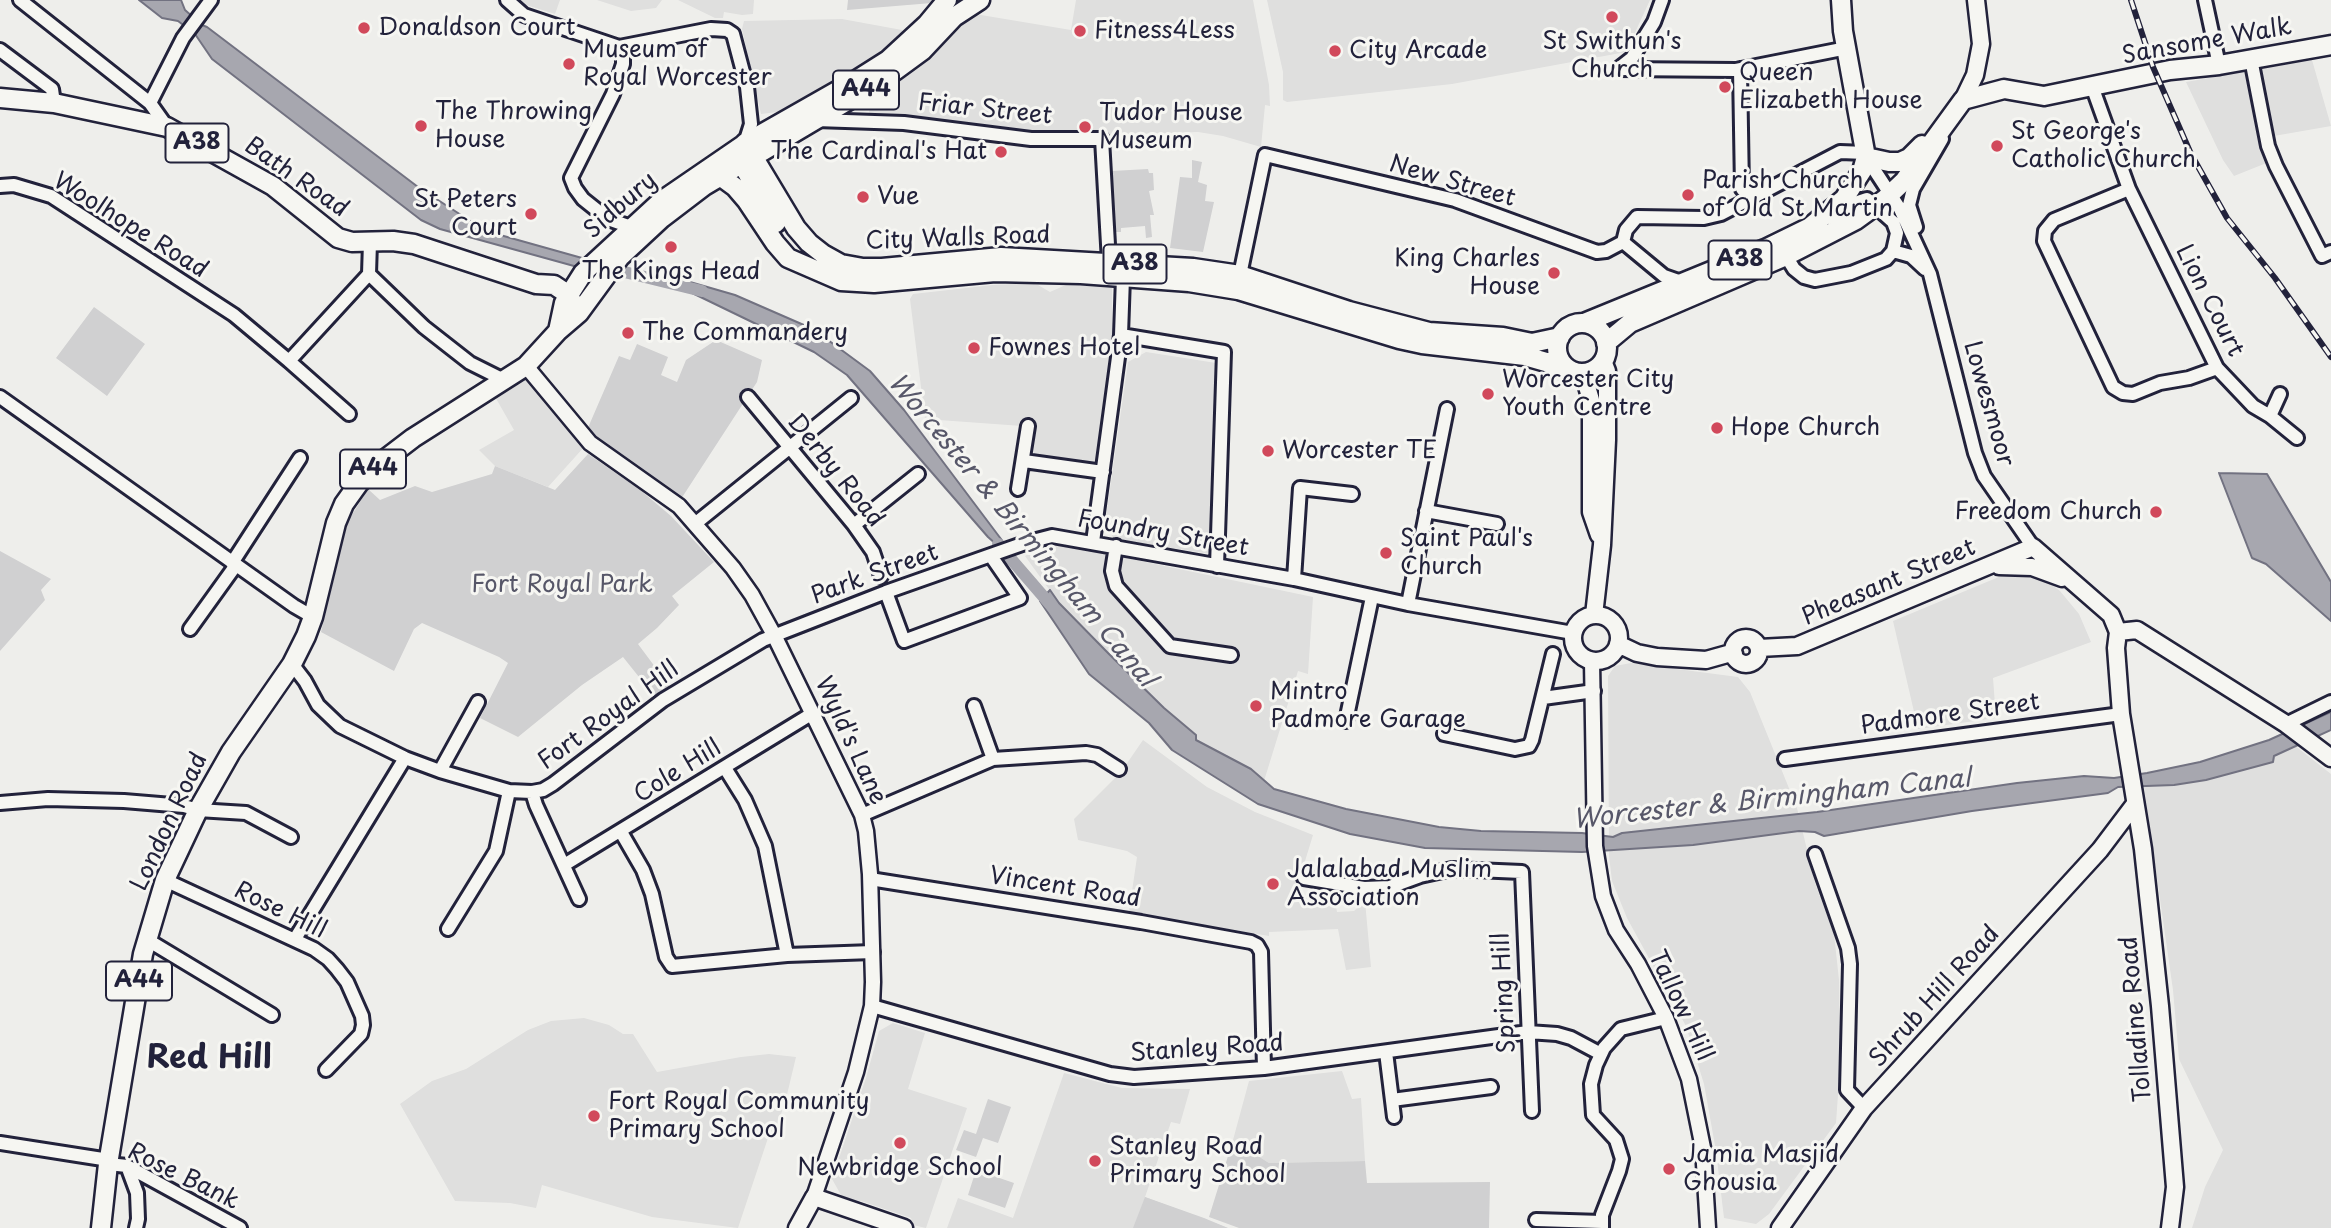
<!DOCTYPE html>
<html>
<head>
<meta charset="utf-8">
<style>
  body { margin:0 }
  canvas { display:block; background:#eeeeeb }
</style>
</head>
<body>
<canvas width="2331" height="1228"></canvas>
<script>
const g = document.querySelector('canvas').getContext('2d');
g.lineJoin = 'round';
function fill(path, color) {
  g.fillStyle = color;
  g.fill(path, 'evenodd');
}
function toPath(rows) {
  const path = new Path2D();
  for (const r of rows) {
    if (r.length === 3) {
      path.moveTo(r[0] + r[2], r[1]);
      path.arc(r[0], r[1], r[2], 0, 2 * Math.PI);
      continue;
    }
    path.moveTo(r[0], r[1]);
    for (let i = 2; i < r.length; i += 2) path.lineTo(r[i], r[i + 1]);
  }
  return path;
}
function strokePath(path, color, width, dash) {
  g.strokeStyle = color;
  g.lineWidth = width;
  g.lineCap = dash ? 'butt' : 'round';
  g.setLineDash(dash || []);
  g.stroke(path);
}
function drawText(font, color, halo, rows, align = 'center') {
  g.font = font + ' "Playpen Sans",sans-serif';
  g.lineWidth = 6;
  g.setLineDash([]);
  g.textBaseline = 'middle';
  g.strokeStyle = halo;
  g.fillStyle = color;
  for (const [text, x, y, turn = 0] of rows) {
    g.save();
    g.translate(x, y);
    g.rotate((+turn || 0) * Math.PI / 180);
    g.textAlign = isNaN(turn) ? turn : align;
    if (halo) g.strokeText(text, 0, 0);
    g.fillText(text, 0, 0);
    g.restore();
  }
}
const built = toPath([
  [518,0,560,0,555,14,523,4],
  [597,0,662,0,656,8,631,11],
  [678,0,754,0,753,14,742,15,724,12,723,18,715,18],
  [1076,0,1253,0,1269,85,1270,106,1265,105,1261,147,1223,136,1198,132,1045,137,940,122,868,115,873,98,967,15,975,14,1071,30],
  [1267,0,1650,0,1626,52,1452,84,1287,102,1283,100,1283,72],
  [842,19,902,30,903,34,866,63,800,103,786,111,761,114,742,29,744,21],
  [2312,60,2331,126,2274,136,2279,158,2234,176,2223,160,2186,82],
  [1029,283,1038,285,1050,292,1068,284,1112,288,1112,355,1100,453,1092,464,1033,458,1036,427,925,419,910,299,913,294,993,285],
  [1146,352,1216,363,1211,554,1114,539,1105,524,1128,362],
  [528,374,585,446,548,487,495,466,479,450,514,430,494,395],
  [1047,544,1088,550,1313,597,1308,674,1298,671,1264,781,1251,769,1196,740,1195,735,1164,708,1059,603,1025,556],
  [2006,574,2027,574,2044,579,2060,591,2079,614,2091,642,1993,678,1996,718,1918,729,1893,621],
  [1631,663,1738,677,1750,692,1797,808,1815,883,1834,934,1839,980,1840,1066,1836,1123,1769,1214,1756,1224,1724,1218,1716,1151,1704,1084,1686,1026,1627,918,1612,881,1609,856,1608,676,1615,666],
  [1143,740,1207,787,1255,812,1313,835,1294,897,1334,896,1337,912,1354,911,1365,901,1371,967,1346,970,1338,929,1269,932,1269,936,1129,912,1137,857,1127,851,1078,840,1074,819,1121,772],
  [2294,745,2331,774,2331,1228,2192,1228,2205,1187,2223,1150,2179,1059,2173,990,2144,787,2206,780,2273,756],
  [584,1018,609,1025,623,1034,633,1034,657,1072,741,1057,769,1054,796,1057,785,1103,773,1136,769,1135,738,1228,652,1217,542,1185,536,1208,510,1203,455,1201,400,1104,432,1081,466,1069,528,1030,551,1021],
  [893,1023,925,1033,908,1089,967,1108,926,1228,913,1225,911,1218,861,1201,849,1200,841,1195,832,1179,866,1078,879,1031],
  [1342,1071,1352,1099,1361,1098,1365,1161,1269,1163,1233,1140,1249,1081],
  [1064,1073,1122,1088,1190,1089,1180,1124,1171,1122,1145,1197,1228,1228,947,1228,958,1198,1013,1218]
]);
const green = toPath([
  [848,0,935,0,932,3,847,10],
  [1192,160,1202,162,1198,182,1207,185,1205,201,1214,202,1203,252,1170,248,1180,177,1192,178],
  [1148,169,1149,173,1153,173,1154,190,1149,191,1154,215,1150,215,1152,237,1146,238,1145,226,1121,228,1121,232,1115,232,1112,171],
  [94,307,145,344,107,396,56,358],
  [716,340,762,360,757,382,681,499,587,430,619,356,630,360,637,344,668,357,661,375,677,382,686,360],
  [588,454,639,489,671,516,714,562,672,596,679,605,657,628,638,644,670,687,655,697,623,657,582,685,518,737,480,718,508,663,499,657,422,623,414,629,394,671,321,632,348,521,368,489,380,500,415,486,432,492,492,474,495,466,555,490],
  [0,551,51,579,41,590,45,600,0,651],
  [988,1099,1011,1107,998,1143,983,1138,976,1157,956,1150,964,1130,976,1134],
  [1233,1140,1269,1163,1365,1161,1367,1183,1490,1182,1489,1228,1239,1228,1209,1217],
  [976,1170,1014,1183,1005,1208,968,1195],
  [1145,1197,1204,1218,1228,1228,1133,1228]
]);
const water = toPath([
  [139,0,181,0,185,10,202,25,207,27,418,187,478,226,493,233,582,258,599,266,574,266,440,229,421,220,212,59,195,34,178,21,162,18,139,0],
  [690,282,735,295,813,329,870,371,904,410,1004,543,997,545,988,537,847,375,814,352,686,290,690,282],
  [2219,473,2267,474,2331,582,2331,621,2266,564,2252,558,2219,473],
  [1050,590,1059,603,1108,653,1164,708,1196,735,1196,740,1251,769,1274,789,1346,809,1439,827,1481,831,1582,833,1613,837,1622,833,1817,812,2017,783,2084,776,2114,778,2147,773,2200,762,2269,740,2331,712,2331,730,2274,756,2273,762,2206,780,2174,785,2118,787,2108,793,1972,811,1824,836,1815,832,1799,831,1693,845,1582,852,1425,848,1350,834,1258,804,1172,750,1149,723,1089,674,1040,601,1050,590]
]);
const canal = toPath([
  [604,267,702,291],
  [998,544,1055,610]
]);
const minor = toPath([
  [20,0,150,103,167,127],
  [507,0,524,15,619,47,711,29,727,30,733,34,747,87,751,124,745,143],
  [2205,0,2219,65],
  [619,47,623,54,623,64,613,94,571,178,575,188,583,199,608,219,631,227],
  [0,50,52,89,54,103],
  [2251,59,2268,146,2276,166,2322,256,2331,252],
  [1618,69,1736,70,1847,48],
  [1618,69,1632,58,1654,22,1662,0],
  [1740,69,1742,189,1751,197],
  [2092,86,2129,189,2054,220,2045,231,2044,241,2113,387,2123,393,2133,394,2160,383,2189,378,2217,368],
  [150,103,183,38,211,0],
  [816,120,904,123,1031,139,1102,139,1109,262],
  [1866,157,1900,209,1930,274,1975,453,1984,476,2033,547],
  [0,186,14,185,51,196,234,315,289,361,369,274],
  [2129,189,2217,368,2253,406,2270,416,2280,394],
  [1829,218,1849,209,1858,202,1867,199,1893,222,1897,233,1893,251],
  [1916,227,1909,205,1913,189,1942,139],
  [1623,242,1626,230,1637,217,1704,218,1721,214,1840,152,1866,153],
  [1623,242,1664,276,1684,283],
  [1786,256,1794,269,1804,277,1815,280,1851,273,1886,259,1893,251,1911,256,1925,269],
  [369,274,424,327,470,363,504,380],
  [369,274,370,242],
  [1240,275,1265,155,1455,200,1597,252,1606,251,1623,242],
  [1121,335,1224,352,1217,566],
  [289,361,349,414],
  [0,397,294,606,313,617],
  [748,397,854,525,873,552,881,576],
  [2270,416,2297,438],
  [1024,461,1103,472],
  [1018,489,1028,426],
  [1426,511,1497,524],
  [696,523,851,398],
  [854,525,918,474],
  [1093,542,1121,335,1123,277],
  [1116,546,1112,571,1116,586,1170,646,1231,655],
  [232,563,300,458],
  [1294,579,1300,488,1352,494],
  [886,592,904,641,1020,598,991,556],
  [1408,604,1447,409],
  [190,629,236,565],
  [292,664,305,681,318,705,340,726,405,758,440,771,509,791,532,792,543,790,553,784,663,700,763,640,886,592,1025,543,1052,536,1294,579,1408,604,1573,633],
  [1543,698,1594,691],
  [974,706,993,759],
  [1346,721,1372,597],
  [2286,724,2331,702],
  [1444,734,1515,749,1529,746,1532,740,1553,654],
  [1785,759,2121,714],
  [725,768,745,800,765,846,787,955],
  [440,771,478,702],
  [532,792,536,805,579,899],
  [0,803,48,799,124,801,184,806,198,810,246,813,291,837],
  [862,815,993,759,1086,753,1097,755,1119,769],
  [621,832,643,870,652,894,666,957,672,966,787,955,873,952],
  [1815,854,1848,948,1850,964,1847,1090,1864,1108],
  [564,865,813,713],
  [1304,878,1364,888,1390,887,1420,876,1452,869,1522,872,1532,1111],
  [870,879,1141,922,1251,942,1257,945,1261,952,1264,1068],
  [165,880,314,949,328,959,337,969,347,982,362,1016,363,1025,361,1034,326,1070],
  [448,929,496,851,509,791],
  [146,939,272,1015],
  [295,939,405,758],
  [872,1006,1110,1074,1134,1077,1264,1068,1528,1032,1557,1034,1571,1038,1601,1054],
  [1386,1052,1394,1117],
  [1392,1100,1491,1087],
  [0,1143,109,1160],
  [108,1164,127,1166,240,1228],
  [127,1166,137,1193,138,1219,136,1228],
  [1536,1220,1602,1222],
  [1602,1228,1602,1215,1619,1171,1622,1159,1616,1140,1593,1115,1591,1084,1596,1065,1604,1048,1621,1029,1666,1018]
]);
const tertiary = toPath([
  [526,366,590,443,679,506,733,568,752,595,774,635,862,815,866,831,870,874,873,982,872,1006,856,1072,814,1197],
  [1592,661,1595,846,1603,896,1616,930,1638,964,1666,1018,1689,1079,1703,1148,1708,1228]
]);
const secondary = toPath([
  [1963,100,1975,75,1981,44,1976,0],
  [1583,373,1591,400,1591,512,1599,535],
  [1999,566,2032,567,2062,578],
  [1594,615,1602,545,1607,440,1607,371,1603,361],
  [1596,638,23],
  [2118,632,2137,630,2286,724,2331,758],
  [1746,651,13],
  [1618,644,1637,653,1657,657,1706,660,1731,653,1734,654],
  [1759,648,1797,646,2033,547,2111,615,2118,632,2116,648,2121,714,2143,849,2160,1006,2175,1187,2170,1228],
  [797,1228,814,1197,904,1228],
  [1780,1228,1864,1108,2100,850,2134,805]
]);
const primary = toPath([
  [0,98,54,103,167,127,273,186,338,238,352,242,393,241,414,244,536,284,554,285,569,295,575,308,574,317],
  [745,143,796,228,809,243,823,254,841,264,863,268,882,268,1001,257,1193,268,1240,275,1349,311,1429,332,1503,337,1532,343,1560,337],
  [1866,157,1889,162,1900,162,1909,158,1922,145],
  [742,164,776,223],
  [720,176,735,187,747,201,775,243,788,258,841,281,874,283,995,272,1081,274,1189,282,1238,290,1399,339,1422,344,1525,356,1567,368],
  [1584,323,1765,249,1810,227,1844,199,1862,171,1866,157,1843,31,1841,0],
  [1582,348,25],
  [558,331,564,303,583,273,660,202,749,141,858,79,888,60,927,24,947,0],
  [1606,343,1630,323,1786,256,1856,220,1885,199,1904,181,1963,100,2004,89,2044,96,2170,70,2219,65,2331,45],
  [101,1228,108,1164,143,954,165,880,198,810,231,752,292,664,306,636,313,617,336,523,344,504,359,483,375,467,413,438,526,366,558,331,579,313,620,257,662,218,704,186,881,81,922,51,954,17,980,0]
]);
const rail = toPath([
  [2131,0,2153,67,2191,154,2227,218,2275,278,2331,357]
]);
const markers = [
  [1612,17,7,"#d1495b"],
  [364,28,7,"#d1495b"],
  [1080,31,7,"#d1495b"],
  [1335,51,7,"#d1495b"],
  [569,64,7,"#d1495b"],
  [1725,87,7,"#d1495b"],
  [421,126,7,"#d1495b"],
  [1085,127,7,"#d1495b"],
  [1997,146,7,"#d1495b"],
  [1001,152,7,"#d1495b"],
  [1688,195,7,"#d1495b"],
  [863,197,7,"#d1495b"],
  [531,214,7,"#d1495b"],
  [671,247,7,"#d1495b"],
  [1554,273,7,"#d1495b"],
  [628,333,7,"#d1495b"],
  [974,348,7,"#d1495b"],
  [1488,394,7,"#d1495b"],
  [1717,428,7,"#d1495b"],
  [1268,451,7,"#d1495b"],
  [2156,512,7,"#d1495b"],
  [1386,553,7,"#d1495b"],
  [1256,706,7,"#d1495b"],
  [1273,884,7,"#d1495b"],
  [594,1116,7,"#d1495b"],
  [900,1143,7,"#d1495b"],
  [1095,1161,7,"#d1495b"],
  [1669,1169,7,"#d1495b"]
];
const shields = [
  [866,90,66],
  [197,143,63],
  [1740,260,63],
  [1135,264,63],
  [373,469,66],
  [139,981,66]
];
const shieldNames = [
  ["A44",866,90],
  ["A38",197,143],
  ["A38",1740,260],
  ["A38",1135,264],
  ["A44",373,469],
  ["A44",139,981]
];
const poiNames = [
  ["Donaldson Court",378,28],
  ["Fitness4Less",1094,31],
  ["St Swithun's",1612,42,"center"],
  ["Church",1612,70,"center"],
  ["Museum of",583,50],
  ["Royal Worcester",583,78],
  ["City Arcade",1349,51],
  ["Queen",1739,73],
  ["Elizabeth House",1739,101],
  ["The Throwing",435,112],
  ["House",435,140],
  ["Tudor House",1099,113],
  ["Museum",1099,141],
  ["St George's",2011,132],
  ["Catholic Church",2011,160],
  ["The Cardinal's Hat",987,152,"right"],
  ["Parish Church",1702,181],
  ["of Old St Martin",1702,209],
  ["Vue",877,197],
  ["St Peters",517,200,"right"],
  ["Court",517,228,"right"],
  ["King Charles",1540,259,"right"],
  ["House",1540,287,"right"],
  ["The Kings Head",671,272,"center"],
  ["The Commandery",642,333],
  ["Fownes Hotel",988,348],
  ["Worcester City",1502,380],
  ["Youth Centre",1502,408],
  ["Hope Church",1731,428],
  ["Worcester TE",1282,451],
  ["Freedom Church",2142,512,"right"],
  ["Saint Paul's",1400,539],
  ["Church",1400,567],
  ["Mintro",1270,692],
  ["Padmore Garage",1270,720],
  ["Jalalabad Muslim",1287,870],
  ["Association",1287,898],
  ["Fort Royal Community",608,1102],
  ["Primary School",608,1130],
  ["Stanley Road",1109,1147],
  ["Primary School",1109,1175],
  ["Jamia Masjid",1683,1155],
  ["Ghousia",1683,1183],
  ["Newbridge School",900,1168,"center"]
];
const streetNames = [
  ["Sansome Walk",2207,42,-10],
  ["Friar Street",985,110,6],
  ["Bath Road",296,178,35],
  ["New Street",1452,182,16],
  ["Sidbury",621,206,-41],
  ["Woolhope Road",130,226,32],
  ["City Walls Road",958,239,-2],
  ["Lion Court",2209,301,63],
  ["Lowesmoor",1988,404,74],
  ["Derby Road",835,471,51],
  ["Foundry Street",1163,534,10],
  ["Park Street",875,575,-20],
  ["Pheasant Street",1889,583,-23],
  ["Padmore Street",1950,715,-8],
  ["Fort Royal Hill",609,716,-36],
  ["Wyld's Lane",850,741,65],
  ["Cole Hill",678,772,-32],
  ["London Road",170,822,-65],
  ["Vincent Road",1065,888,9],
  ["Rose Hill",280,911,26],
  ["Spring Hill",1505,993,-93],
  ["Shrub Hill Road",1935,997,-48],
  ["Tallow Hill",1680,1006,65],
  ["Tolladine Road",2137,1019,-95],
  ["Stanley Road",1207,1049,-4],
  ["Rose Bank",183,1177,26]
];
const parkNames = [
  ["Fort Royal Park",562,585]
];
const waterNames = [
  ["Worcester & Birmingham Canal",1021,531,50],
  ["Worcester & Birmingham Canal",1772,800,-6]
];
const districtNames = [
  ["Red Hill",209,1059]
];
fill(built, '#dfdfde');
fill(green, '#d0d0d1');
fill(water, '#a7a7af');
strokePath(water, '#727281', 2);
strokePath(canal, '#a7a7af', 12);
strokePath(minor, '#22223b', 18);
strokePath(tertiary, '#22223b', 19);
strokePath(secondary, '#22223b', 21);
strokePath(primary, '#22223b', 23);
strokePath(minor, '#f6f6f2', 12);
strokePath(tertiary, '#f6f6f2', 14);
strokePath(secondary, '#f6f6f2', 16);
strokePath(primary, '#f6f6f2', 18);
strokePath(rail, '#22223b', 6);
strokePath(rail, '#f6f6f2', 3.5, [10]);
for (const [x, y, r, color] of markers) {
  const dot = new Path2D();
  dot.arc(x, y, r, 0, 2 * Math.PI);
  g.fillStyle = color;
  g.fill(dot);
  strokePath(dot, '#f6f6f2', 2.5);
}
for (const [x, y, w] of shields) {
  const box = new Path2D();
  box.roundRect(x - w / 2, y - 19.5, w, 39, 5);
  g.fillStyle = '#f6f6f2';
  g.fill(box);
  strokePath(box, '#22223b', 2);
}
drawText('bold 23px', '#22223b', null, shieldNames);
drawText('24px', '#22223b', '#f6f6f2', poiNames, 'left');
drawText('24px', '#22223b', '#f6f6f2', streetNames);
drawText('24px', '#565668', '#f6f6f2', parkNames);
drawText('italic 26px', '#575769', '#f6f6f2', waterNames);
drawText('bold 32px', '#22223b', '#f6f6f2', districtNames);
</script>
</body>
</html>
